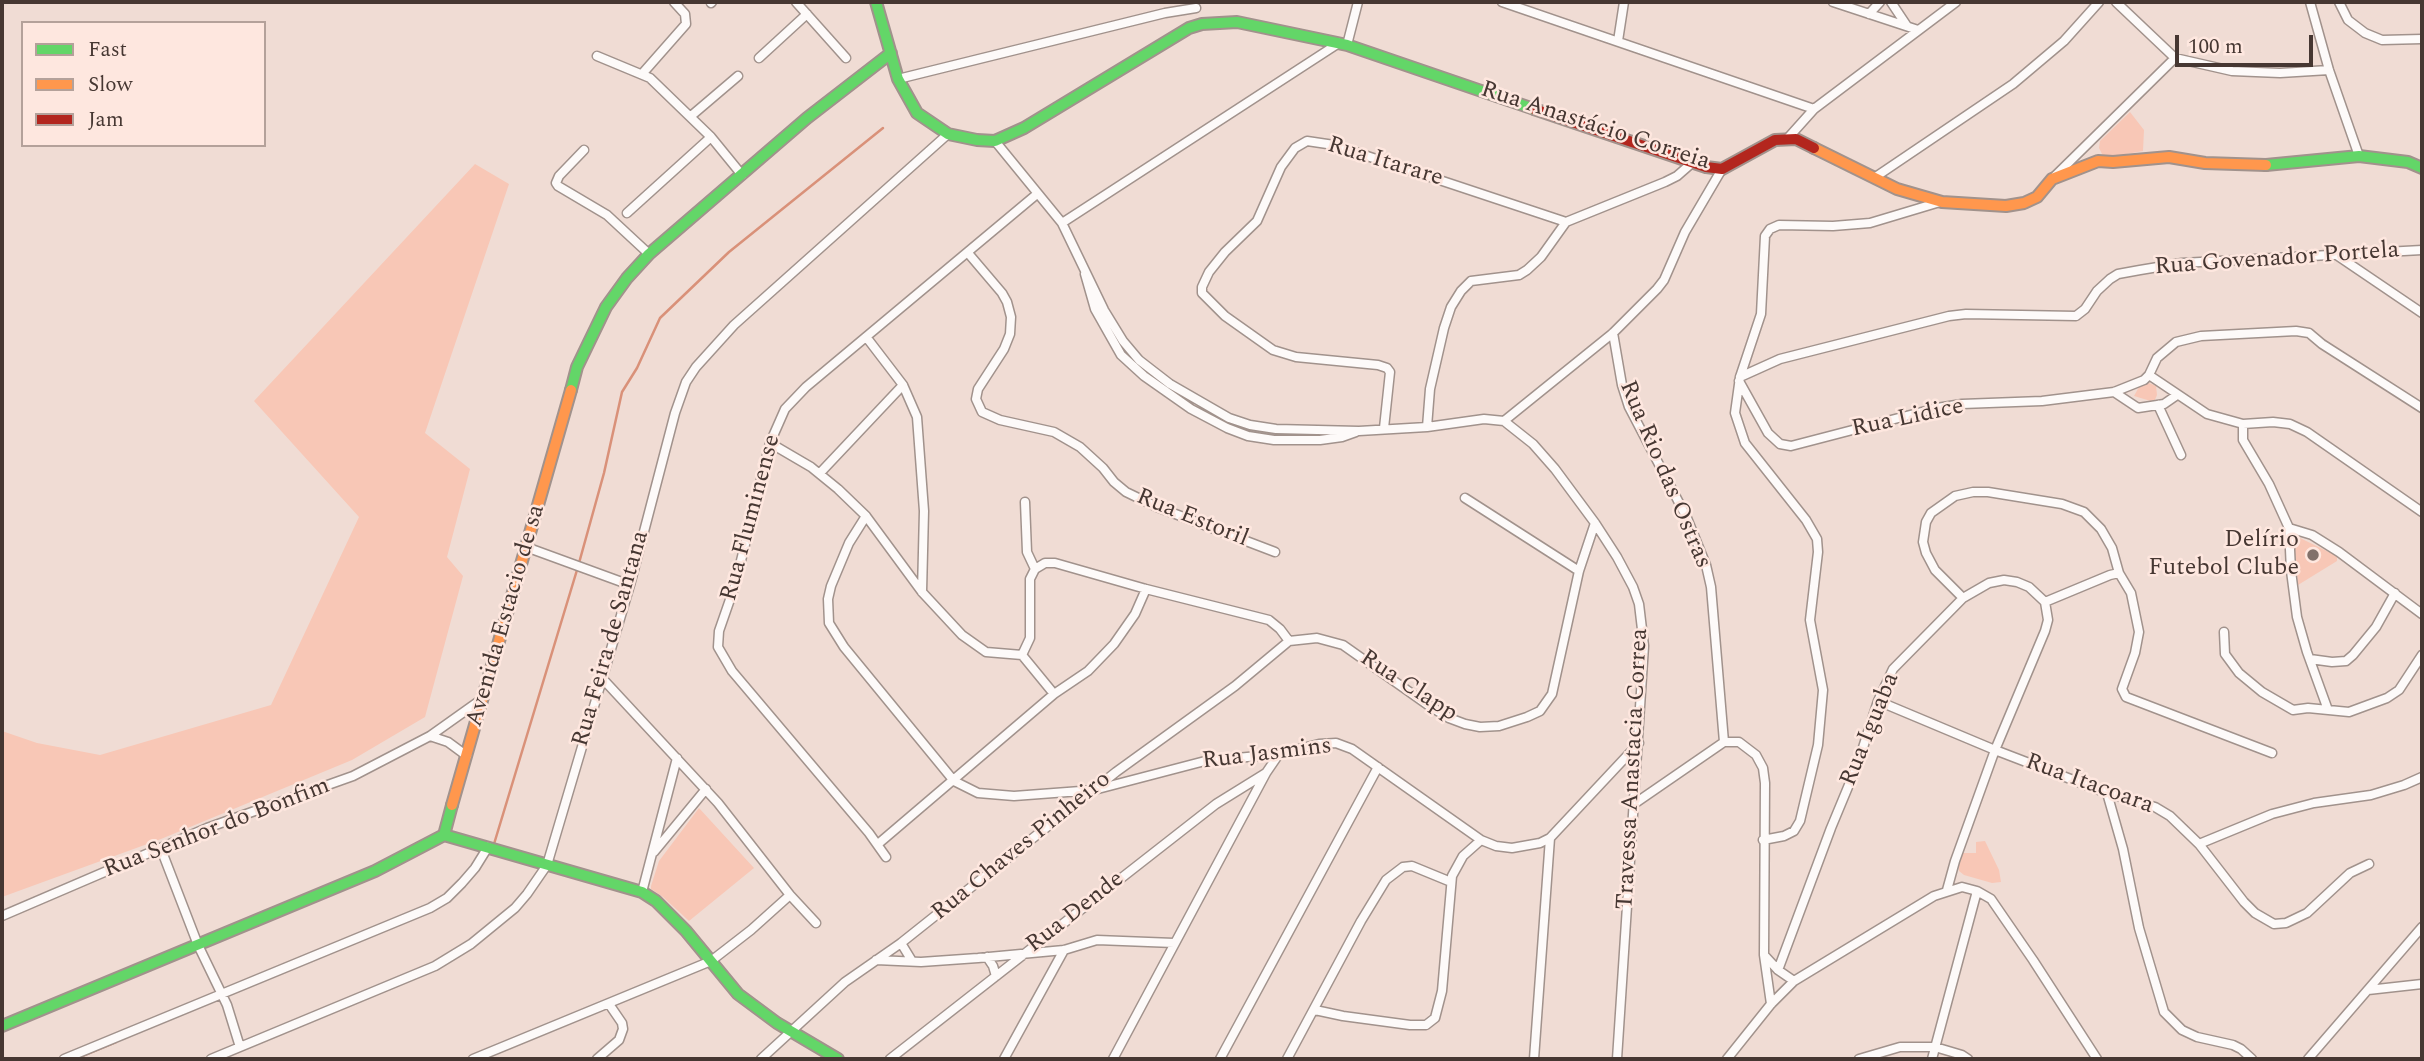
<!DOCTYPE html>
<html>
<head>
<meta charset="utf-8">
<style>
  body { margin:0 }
  #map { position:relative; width:2424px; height:1061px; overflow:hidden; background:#f0dcd4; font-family:Spectral,serif }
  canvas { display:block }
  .frame { position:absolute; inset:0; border:4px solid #463732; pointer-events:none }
  .legend { position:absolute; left:21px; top:21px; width:245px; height:126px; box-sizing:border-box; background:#fee7df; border:2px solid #b4a19a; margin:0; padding:9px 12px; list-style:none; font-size:21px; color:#463732 }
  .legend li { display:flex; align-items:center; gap:14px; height:35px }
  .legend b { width:35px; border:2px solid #b4a19a }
  .scale { position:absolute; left:2175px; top:35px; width:138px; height:32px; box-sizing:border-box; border:4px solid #463732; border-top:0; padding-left:9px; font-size:21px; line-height:24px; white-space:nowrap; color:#463732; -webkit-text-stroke:5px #fee7df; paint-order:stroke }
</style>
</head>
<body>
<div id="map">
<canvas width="2424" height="1061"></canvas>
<div class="frame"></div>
<ul class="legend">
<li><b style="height:9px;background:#63d668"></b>Fast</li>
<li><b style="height:9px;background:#ff974d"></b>Slow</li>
<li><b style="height:9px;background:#b3261e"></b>Jam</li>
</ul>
<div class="scale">100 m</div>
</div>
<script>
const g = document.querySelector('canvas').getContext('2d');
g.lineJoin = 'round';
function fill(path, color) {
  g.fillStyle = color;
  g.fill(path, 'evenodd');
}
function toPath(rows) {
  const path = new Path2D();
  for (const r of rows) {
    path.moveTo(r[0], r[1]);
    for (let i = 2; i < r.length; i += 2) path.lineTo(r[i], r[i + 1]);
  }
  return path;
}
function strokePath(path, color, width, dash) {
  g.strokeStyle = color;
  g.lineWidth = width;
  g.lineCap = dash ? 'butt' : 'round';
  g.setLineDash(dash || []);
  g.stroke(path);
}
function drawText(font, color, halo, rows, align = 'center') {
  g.font = font + ' Spectral,serif';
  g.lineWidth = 5;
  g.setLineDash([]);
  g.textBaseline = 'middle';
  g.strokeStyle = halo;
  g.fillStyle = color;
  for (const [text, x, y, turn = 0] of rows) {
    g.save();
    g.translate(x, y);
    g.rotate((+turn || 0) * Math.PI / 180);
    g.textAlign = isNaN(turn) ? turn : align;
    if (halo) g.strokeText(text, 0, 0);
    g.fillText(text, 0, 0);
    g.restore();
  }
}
const green = toPath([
  [2130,112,2144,130,2143,151,2104,158,2099,148,2100,141],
  [475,164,509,184,425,433,470,469,447,557,463,576,425,717,352,760,161,839,2,897,2,731,37,743,100,755,271,705,359,517,254,401],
  [2149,383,2156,386,2157,395,2154,402,2134,396,2139,387],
  [2298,537,2337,556,2337,561,2298,585,2294,544],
  [699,808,754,868,689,921,663,897,651,889,651,886,659,861],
  [1985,841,1999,870,2001,882,1992,883,1964,875,1959,871,1959,861,1962,853,1976,853,1976,842]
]);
const stream = toPath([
  [579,563,604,473,622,392,637,368,660,318,729,252,883,128],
  [494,844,577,570],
  [75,1059,116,1042]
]);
const street = toPath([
  [796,2,846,58],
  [1502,2,1814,109],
  [1833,2,1918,30],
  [1891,2,1907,26],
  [2116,2,2175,58,2232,71,2280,73,2329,70],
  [2310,2,2329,70,2359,156],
  [2339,2,2348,20,2365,33,2382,40,2422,39],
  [711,3,712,2],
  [1869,14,1880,2],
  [1618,41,1624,2],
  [1347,45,1358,2],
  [597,56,650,78,711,137,627,213],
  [759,58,807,14],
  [642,74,686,24,685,14,674,2],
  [898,79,1165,13,1196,8],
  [691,116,738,76],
  [711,137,742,175],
  [1788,138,1814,109,1956,2],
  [995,141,1062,223,1104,310,1123,341,1139,360,1170,384,1229,418,1250,425,1276,429,1359,431,1427,427,1484,419,1504,421,1533,444,1555,469,1595,523,1617,557,1633,587,1639,604,1644,646,1617,1059],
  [584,150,559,176,556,183,558,186,607,215,649,254],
  [2055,176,2175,58],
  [1874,178,2013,84,2064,41,2099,2],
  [1062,223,1339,43],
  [968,253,1002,293,1007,302,1011,317,1010,334,1004,349,978,389,976,399,982,412,1000,420,1054,432,1080,447,1103,468,1114,482,1126,492,1157,507,1275,552],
  [2338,256,2422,313],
  [1085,274,1095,309,1121,355,1144,376,1191,409,1227,428,1248,436,1274,440,1320,440,1342,437,1356,432],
  [1613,333,1622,385,1629,407,1687,518,1706,565,1711,587,1724,742],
  [867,338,903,385,917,417,924,511,922,592],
  [2149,375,2207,414,2243,424,2243,440,2269,484,2289,528,2291,571,2297,617,2307,652,2328,710],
  [1740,377,1780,359,1949,316,1966,314,2076,316,2085,309,2097,291,2110,279,2118,274,2140,270,2182,263,2422,250],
  [1739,381,1768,433,1780,444,1791,446,1937,408,1962,404,2042,401,2114,392,2144,380,2149,375,2157,358,2176,342,2201,336,2296,331,2309,333,2322,344,2422,408],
  [2114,392,2138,408,2164,404,2177,395],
  [2158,405,2181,455],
  [1504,421,1613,333,1657,289,1664,280,1685,232,1722,169],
  [2243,424,2273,422,2290,424,2307,432,2422,512],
  [1427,427,1430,389,1444,328,1451,307,1461,291,1471,281,1519,275,1527,270,1541,257,1566,222],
  [1384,428,1390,372,1387,368,1378,365,1296,357,1273,350,1225,316,1202,293,1202,287,1209,272,1225,252,1257,221,1281,167,1295,148,1307,141,1334,145,1566,222,1665,182,1677,176,1693,162],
  [770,443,811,467,838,489,866,516,922,592,962,635,986,652,1022,655,1054,694],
  [820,473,903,385],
  [1465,498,1579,571],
  [1025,502,1027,552,1035,569],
  [866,516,849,543,831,586,828,599,829,623,844,647,954,781,978,793,1014,796,1094,790,1205,761,1279,754,1319,744,1336,743,1352,749,1481,840,1496,846,1512,848,1540,843,1550,838,1639,743],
  [2289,528,2312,535,2339,552,2422,614],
  [526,547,630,585],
  [1963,598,1935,570,1926,553,1923,542,1926,522,1931,513,1955,496,1973,492,1988,492,2062,504,2084,512,2101,529,2112,548,2119,573],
  [2045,602,2110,575,2119,573,2131,593,2139,632,2135,653,2122,689,2126,697,2272,753],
  [2224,632,2225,654,2239,673,2262,692,2293,710,2308,708,2349,712,2387,698,2399,690,2422,655],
  [1289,641,1317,638,1343,645,1428,705,1449,718,1465,724,1480,727,1499,726,1527,717,1540,711,1552,694,1579,571,1595,523],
  [1022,655,1030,638,1030,579,1035,569,1045,563,1055,563,1146,589,1269,620,1280,629,1289,641],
  [2310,659,2332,662,2346,661,2353,655,2376,627,2395,593],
  [601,677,718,803,790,895,816,923],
  [1878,701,1995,750,2107,793,2155,807,2170,816,2199,844,2244,902,2255,913,2274,924,2286,923,2307,913,2350,873,2369,864],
  [430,736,448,742,467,756],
  [2107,793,2123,849,2139,928,2164,1012,2182,1030,2197,1037,2233,1045,2241,1049,2252,1059],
  [1634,804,1724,742,1739,742,1756,755,1763,768,1765,783,1764,955,1778,970,1794,981],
  [1763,840,1784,836,1794,831,1800,821,1818,745,1823,690,1810,620,1818,552,1817,539,1806,520,1745,443,1735,413,1740,377,1761,314,1765,236,1770,229,1779,225,1833,226,1870,223,1940,202],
  [878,844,1054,694,1088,671,1114,644,1135,614,1146,589],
  [2199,844,2272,814,2314,803,2371,795,2404,785,2422,777],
  [161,849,198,945,227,1005,240,1047],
  [654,852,706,789],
  [886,857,869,833,732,671,718,647,719,631,735,585,770,443,785,409,806,387,1037,194],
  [1947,890,1955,861,1995,750,2045,631,2048,620,2045,602],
  [642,892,677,758],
  [2,916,207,828,353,776,430,736,482,699],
  [901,943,912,961],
  [1764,955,1771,1004],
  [987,957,993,966,996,976],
  [876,960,921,962,978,958,1064,950,1097,940,1174,943],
  [1778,970,1831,828,1858,763,1878,701,1893,669,1963,598,1989,583,2004,580,2017,582,2029,587,2045,602],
  [2368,990,2422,984],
  [1315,1010,1343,1016,1410,1025,1426,1025,1435,1018,1442,991,1452,876,1463,856,1481,840],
  [64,1059,430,908,447,898,462,883,475,868,488,847],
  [211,1059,435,966,471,944,515,908,527,894,547,865,630,585,675,413,686,382,696,367,734,325,948,134],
  [473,1059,711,961,751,930,790,895],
  [597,1059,619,1040,623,1029,622,1023,609,1004],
  [761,1059,845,982,901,943,1116,772,1235,686,1289,641],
  [890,1059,1216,804,1266,773],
  [1004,1059,1064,950],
  [1113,1059,1266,773,1279,754],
  [1220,1059,1378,767],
  [1287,1059,1361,921,1386,880,1403,867,1412,866,1451,882],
  [1534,1059,1550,838],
  [1727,1059,1771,1004,1794,981,1934,896,1962,887,1977,891,1991,899,2033,960,2097,1059],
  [1859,1059,1900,1047,1935,1047,1962,1055,1968,1059],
  [1932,1059,1977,891],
  [2308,1059,2422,927]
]);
const fast = toPath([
  [876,2,898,79,917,113,948,134,977,140,995,141,1024,128,1189,28,1202,24,1237,22,1347,45,1534,109],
  [2266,165,2359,156,2408,162,2422,168],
  [571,390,577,367,606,307,627,278,649,254,807,118,891,53],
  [444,835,642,892,656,901,686,931,738,994,777,1023,838,1059],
  [2,1026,375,871,444,835,452,805]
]);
const slow = toPath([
  [1814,148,1897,189,1942,202,2006,206,2024,203,2037,197,2052,179,2098,161,2113,162,2169,157,2205,163,2266,165],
  [452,805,571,390]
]);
const jam = toPath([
  [1534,109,1706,167,1722,169,1775,140,1796,139,1814,148]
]);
const markers = [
  [2313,555,7,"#82716b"]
];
const streetNames = [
  ["Rua Anastácio Correia",1595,127,18],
  ["Rua Itarare",1385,163,17],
  ["Rua Govenador Portela",2277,260,-4],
  ["Rua Lidice",1908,419,-12],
  ["Rua Rio das Ostras",1664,475,67],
  ["Rua Fluminense",752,518,-75],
  ["Rua Estoril",1192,519,22],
  ["Avenida Estacio de sa",507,616,-74],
  ["Rua Feira de Santana",612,639,-74],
  ["Rua Clapp",1408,687,33],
  ["Rua Iguaba",1871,730,-68],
  ["Rua Jasmins",1267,755,-7],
  ["Travessa Anastacia Correa",1634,769,-87],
  ["Rua Itacoara",2089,785,20],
  ["Rua Senhor do Bonfim",217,829,-21],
  ["Rua Chaves Pinheiro",1022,847,-39],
  ["Rua Dende",1076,913,-38]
];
const poiNames = [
  ["Delírio",2299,541],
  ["Futebol Clube",2299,569]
];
fill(green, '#f8c7b6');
strokePath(stream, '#d99179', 2.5);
strokePath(street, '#a1928c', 11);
strokePath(fast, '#a1928c', 14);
strokePath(slow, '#a1928c', 14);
strokePath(jam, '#a1928c', 14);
strokePath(street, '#fdfaf9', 8);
strokePath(fast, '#63d668', 10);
strokePath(slow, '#ff974d', 10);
strokePath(jam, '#b3261e', 10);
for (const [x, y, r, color] of markers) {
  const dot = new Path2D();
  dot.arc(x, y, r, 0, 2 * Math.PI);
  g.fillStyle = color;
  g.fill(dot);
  strokePath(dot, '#fee7df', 2.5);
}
drawText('24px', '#463732', '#fee7df', streetNames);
drawText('24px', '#463732', '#fee7df', poiNames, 'right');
</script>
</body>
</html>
